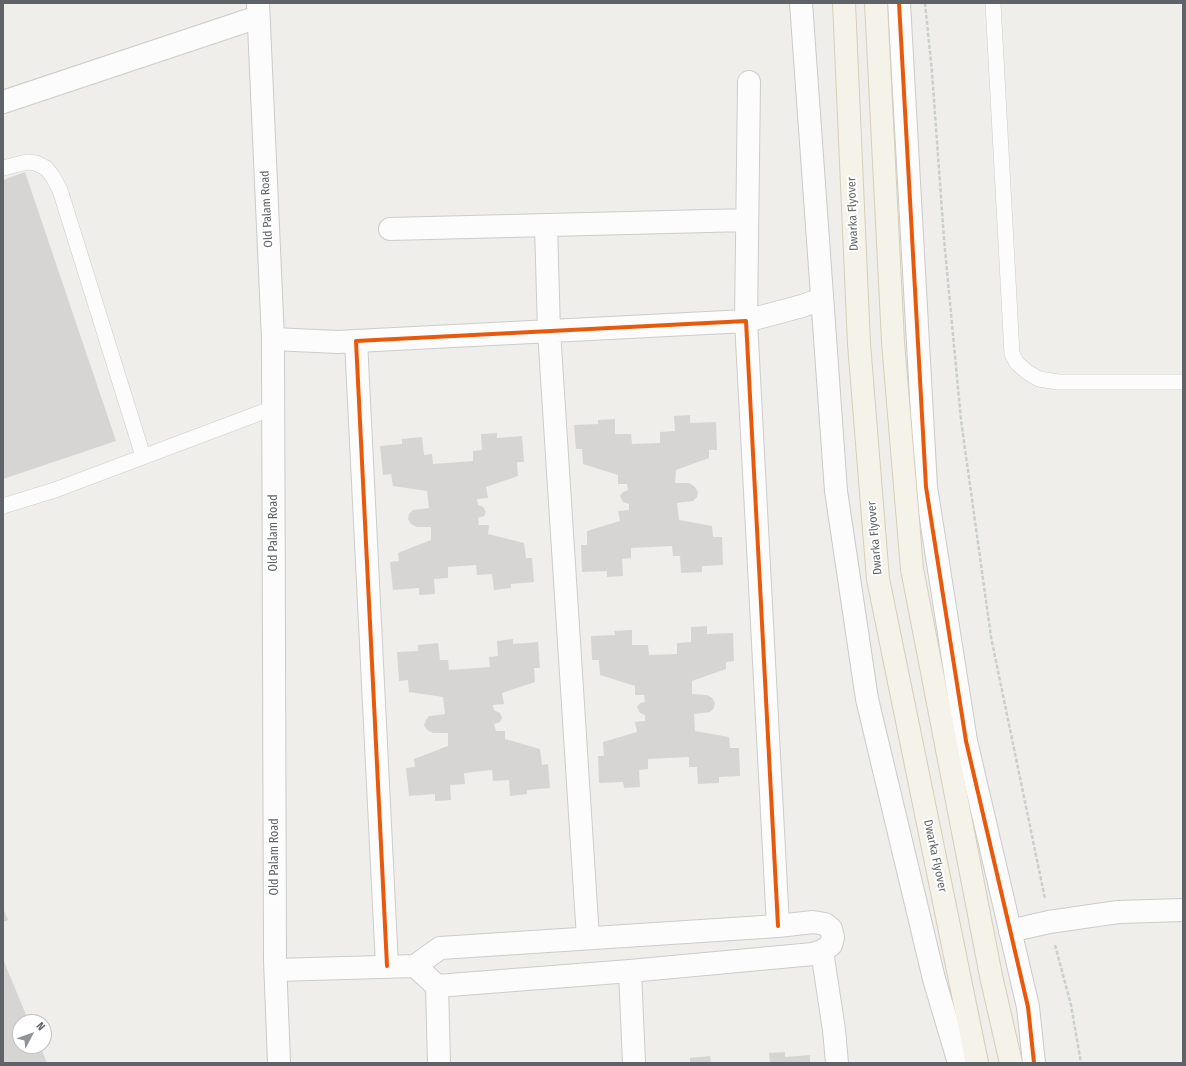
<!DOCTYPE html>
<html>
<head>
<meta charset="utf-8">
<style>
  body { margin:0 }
  #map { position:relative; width:1186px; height:1066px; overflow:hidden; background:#efeeea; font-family:"Fira Sans Condensed",sans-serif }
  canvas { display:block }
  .frame { position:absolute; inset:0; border:4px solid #5f6368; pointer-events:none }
  .north { position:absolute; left:12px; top:1014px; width:40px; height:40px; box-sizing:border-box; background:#fff; border:1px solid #bfc1c3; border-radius:50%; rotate:49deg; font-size:11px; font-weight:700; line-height:16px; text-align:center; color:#5f6368 }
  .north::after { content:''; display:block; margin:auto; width:14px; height:18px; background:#919496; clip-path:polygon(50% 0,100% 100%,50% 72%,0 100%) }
</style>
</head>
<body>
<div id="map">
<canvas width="1186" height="1066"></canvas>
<div class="frame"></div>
<div class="north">N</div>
</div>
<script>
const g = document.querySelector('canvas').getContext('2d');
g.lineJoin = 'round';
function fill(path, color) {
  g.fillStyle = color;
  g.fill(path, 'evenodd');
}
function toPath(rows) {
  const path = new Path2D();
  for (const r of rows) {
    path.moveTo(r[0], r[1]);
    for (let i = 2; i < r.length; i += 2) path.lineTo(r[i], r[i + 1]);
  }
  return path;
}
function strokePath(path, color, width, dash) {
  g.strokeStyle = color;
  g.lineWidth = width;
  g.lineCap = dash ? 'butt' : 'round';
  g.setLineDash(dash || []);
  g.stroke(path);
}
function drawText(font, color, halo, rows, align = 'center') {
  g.font = font + ' "Fira Sans Condensed",sans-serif';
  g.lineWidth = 4;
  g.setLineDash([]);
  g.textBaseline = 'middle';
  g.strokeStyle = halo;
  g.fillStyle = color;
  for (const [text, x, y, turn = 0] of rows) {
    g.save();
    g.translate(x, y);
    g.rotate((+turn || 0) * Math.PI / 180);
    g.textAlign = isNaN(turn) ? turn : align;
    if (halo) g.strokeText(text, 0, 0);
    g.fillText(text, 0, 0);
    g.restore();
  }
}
const building = toPath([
  [25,172,116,441,3,479,3,180],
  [690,415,690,423,716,422,717,450,709,450,709,458,676,470,675,483,689,483,695,487,698,492,697,497,693,501,677,503,679,520,712,526,713,537,722,537,723,565,702,566,702,572,681,573,680,556,673,556,672,546,631,548,631,558,622,559,623,576,607,577,607,571,582,572,581,545,587,545,587,531,620,521,618,511,629,510,629,504,623,502,620,496,623,492,628,490,627,484,618,484,618,475,583,464,582,449,576,449,574,425,598,424,598,420,615,419,615,434,631,434,632,444,660,443,660,432,675,431,674,416],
  [497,433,497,438,522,436,524,462,517,462,518,476,486,487,488,498,477,499,478,505,483,507,486,512,484,516,478,518,479,525,489,525,488,534,524,543,526,558,532,558,534,582,511,584,511,588,494,590,492,574,477,575,476,565,448,567,448,578,434,579,435,594,419,595,419,588,393,590,390,562,399,561,398,553,431,540,431,527,417,527,411,524,408,519,409,514,413,510,429,508,427,491,393,486,391,474,383,475,380,446,402,444,402,439,422,437,424,455,432,454,433,464,473,461,473,451,482,450,481,434],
  [707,626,707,634,733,633,734,661,726,662,726,669,692,681,692,694,707,695,712,698,715,703,714,708,710,712,694,714,695,731,729,737,730,748,739,748,740,776,719,777,719,783,698,784,697,767,689,767,689,757,648,759,648,769,639,770,640,787,624,788,623,782,599,783,598,756,604,756,603,742,637,732,635,722,645,721,645,715,640,713,637,707,640,703,645,702,644,695,635,695,635,686,600,675,599,660,592,660,591,636,615,635,614,631,632,630,632,645,648,645,649,655,677,654,677,643,691,642,691,627],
  [513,639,513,644,538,642,540,668,534,668,535,682,502,693,504,704,493,705,494,710,500,713,502,718,500,722,494,724,496,731,505,731,505,739,540,749,542,765,548,764,550,788,527,790,527,794,510,796,509,780,493,781,492,770,464,773,465,784,450,785,451,800,435,801,435,794,409,796,406,768,415,767,414,759,448,746,448,733,433,733,427,730,424,725,426,720,429,716,445,714,443,697,409,692,408,680,399,681,397,652,418,651,418,645,438,643,440,660,448,660,449,670,490,667,489,657,498,656,497,641],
  [3,908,8,920,3,922],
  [3,959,29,1022,20,1022,20,1046,40,1046,47,1063,3,1063],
  [785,1052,785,1057,810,1055,810,1063,770,1063,769,1053],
  [710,1056,711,1063,690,1063,690,1058]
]);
const path = toPath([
  [925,3,932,72,944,239,961,420,991,637,1045,899],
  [1055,945,1071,1005,1081,1063]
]);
const lane = toPath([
  [993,3,1012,354,1017,363,1027,372,1039,379,1058,382,1183,382],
  [3,168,27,162,36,163,46,168,53,177,60,190,143,456],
  [3,506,55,490,273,408]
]);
const street = toPath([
  [749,82,746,321,802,306,822,299],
  [3,102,258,17],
  [546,225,549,331,588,938],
  [390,229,747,220],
  [273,339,338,342,356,341],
  [1010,931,1049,922,1118,912,1183,910],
  [822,951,834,1030,837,1063],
  [387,966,356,341,746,321,778,926],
  [276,970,415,966,440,948,778,926,813,922,825,924,831,929,833,937,831,945,822,951,813,954,630,971,437,986,415,966],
  [630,971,634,1063],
  [437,986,439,1063]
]);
const secondary = toPath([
  [258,3,273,339,275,960,279,1063],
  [801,3,836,491,867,699,934,979,959,1063],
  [899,3,926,487,966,741,1028,1007,1034,1063]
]);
const primary = toPath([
  [844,3,859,344,878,579,977,1063],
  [912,569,991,976,1011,1063]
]);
const primaryBridge = toPath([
  [876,3,893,342,912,569]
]);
const cycleway = toPath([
  [899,3,926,487,966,741,1028,1007,1034,1063],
  [387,966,356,341,746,321,778,926]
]);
const streetNames = [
  ["Old Palam Road",267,209,-93],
  ["Dwarka Flyover",853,214,-92],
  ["Old Palam Road",274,533,-90],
  ["Dwarka Flyover",875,538,-95],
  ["Dwarka Flyover",935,856,78],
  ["Old Palam Road",275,857,-90]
];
fill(building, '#d6d5d3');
strokePath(lane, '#cbcccc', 16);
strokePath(street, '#cbcccc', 24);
strokePath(secondary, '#cacacb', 24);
strokePath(primary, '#d7ceb8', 24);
strokePath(path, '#cacfcc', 2.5, [4, 2]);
strokePath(lane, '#fdfcfc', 15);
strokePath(street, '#fdfcfc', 22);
strokePath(secondary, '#fdfcfc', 22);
strokePath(primary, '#f4f2e9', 22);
strokePath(primaryBridge, '#d7ceb8', 24, []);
strokePath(primaryBridge, '#f4f2e9', 22);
strokePath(cycleway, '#e8590c', 4);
drawText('12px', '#5f6368', '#fff', streetNames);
</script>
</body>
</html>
